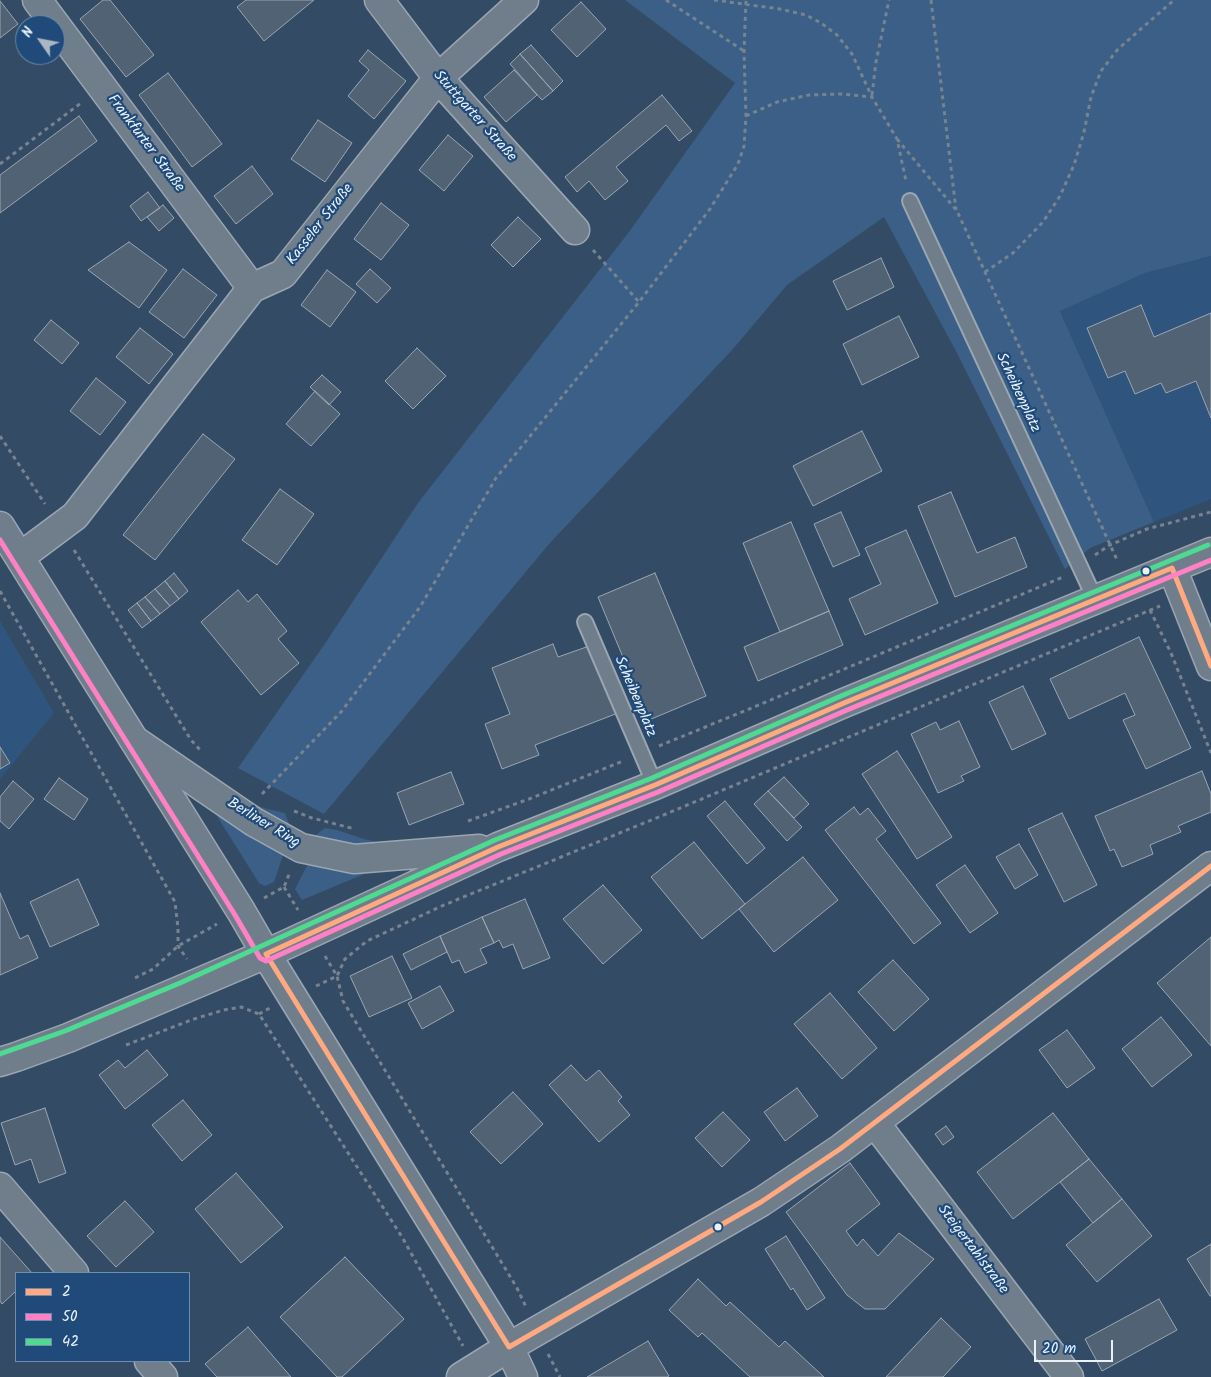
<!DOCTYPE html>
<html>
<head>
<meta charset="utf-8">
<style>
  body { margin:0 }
  #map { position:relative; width:1211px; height:1377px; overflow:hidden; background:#344b65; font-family:Kalam,sans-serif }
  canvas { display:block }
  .legend { position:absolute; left:15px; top:1272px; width:175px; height:90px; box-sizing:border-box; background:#1f4a7a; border:1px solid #6f8dac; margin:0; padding:6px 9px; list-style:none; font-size:15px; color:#e8f1f8 }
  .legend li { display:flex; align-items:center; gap:10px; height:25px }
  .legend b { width:25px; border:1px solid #6f8dac }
  .north { position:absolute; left:15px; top:15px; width:50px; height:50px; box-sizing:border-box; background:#1f4a7a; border:1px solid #6f8dac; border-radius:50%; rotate:303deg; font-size:14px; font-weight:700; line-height:20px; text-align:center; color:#e8f1f8 }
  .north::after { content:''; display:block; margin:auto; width:18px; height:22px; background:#a9b7c5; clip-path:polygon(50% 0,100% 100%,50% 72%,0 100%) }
  .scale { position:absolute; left:1034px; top:1340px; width:79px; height:22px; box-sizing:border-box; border:2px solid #e8f1f8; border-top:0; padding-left:6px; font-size:15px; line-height:18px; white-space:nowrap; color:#e8f1f8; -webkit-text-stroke:4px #1f4a7a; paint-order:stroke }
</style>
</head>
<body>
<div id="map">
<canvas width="1211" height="1377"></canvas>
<ul class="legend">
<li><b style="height:6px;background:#ffa980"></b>2</li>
<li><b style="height:6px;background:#ff80c5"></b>50</li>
<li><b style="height:6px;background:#4ddb92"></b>42</li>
</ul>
<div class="north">N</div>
<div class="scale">20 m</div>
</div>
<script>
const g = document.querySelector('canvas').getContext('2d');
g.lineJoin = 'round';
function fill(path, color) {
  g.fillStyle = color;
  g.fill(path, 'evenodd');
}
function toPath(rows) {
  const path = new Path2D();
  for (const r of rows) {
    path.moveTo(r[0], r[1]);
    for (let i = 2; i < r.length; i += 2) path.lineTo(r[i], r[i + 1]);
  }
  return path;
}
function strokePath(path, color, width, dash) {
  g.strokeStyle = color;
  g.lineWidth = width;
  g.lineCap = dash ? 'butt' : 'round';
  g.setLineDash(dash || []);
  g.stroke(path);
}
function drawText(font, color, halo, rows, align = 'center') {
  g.font = font + ' Kalam,sans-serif';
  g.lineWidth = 4.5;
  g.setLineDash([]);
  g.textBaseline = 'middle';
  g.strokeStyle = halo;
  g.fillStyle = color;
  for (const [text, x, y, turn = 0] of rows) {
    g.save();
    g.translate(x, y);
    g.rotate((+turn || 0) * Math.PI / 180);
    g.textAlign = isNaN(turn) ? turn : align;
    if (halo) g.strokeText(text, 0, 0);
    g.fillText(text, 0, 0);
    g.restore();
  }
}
const built = toPath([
  [1211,256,1211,499,1154,522,1060,310,1145,273],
  [0,621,54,713,0,779]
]);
const green = toPath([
  [625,0,1211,0,1211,256,1145,273,1060,311,1154,522,1090,548,1065,569,958,355,884,217,787,285,733,349,549,544,324,814,238,768,324,645,418,503,629,232,735,83],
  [241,800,267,809,285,813,292,832],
  [218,809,229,823,257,841,284,852,274,882,265,886,259,883,215,813],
  [325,828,337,830,364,839,395,846,349,847,314,839,317,834],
  [310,860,374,870,302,900,295,889]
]);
const building = toPath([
  [103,0,110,0,154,55,126,77,80,19,103,0],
  [246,0,314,0,264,41,237,7,246,0],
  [0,1,18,24,0,38,0,1],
  [581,2,606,29,577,57,551,30,581,2],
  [531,45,563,81,553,91,520,54,531,45],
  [368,50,406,81,374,119,348,96,369,70,359,61,368,50],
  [520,54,553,91,542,100,510,64,520,54],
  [514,70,537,95,506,122,484,97,514,70],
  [168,73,222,144,192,167,139,95,168,73],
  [662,95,692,131,679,141,666,125,616,167,628,181,605,200,589,181,577,192,565,177,662,95],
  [79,116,97,141,0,213,0,175,79,116],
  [318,120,352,143,325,182,291,159,318,120],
  [448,135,473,156,444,191,419,170,448,135],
  [252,166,273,194,236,224,214,196,252,166],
  [148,192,160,208,141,221,130,206,148,192],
  [381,203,409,225,381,260,354,239,381,203],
  [163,205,174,218,159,231,147,217,163,205],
  [518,217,541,239,513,267,491,245,518,217],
  [129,242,167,270,139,308,88,270,129,242],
  [881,258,894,287,847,310,833,281,881,258],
  [183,269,217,295,184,338,149,312,183,269],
  [370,269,391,288,377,303,356,284,370,269],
  [327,270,356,292,330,327,301,305,327,270],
  [1141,305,1154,337,1211,313,1211,418,1196,381,1166,393,1161,383,1135,394,1125,371,1108,378,1087,328,1141,305],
  [899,316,919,357,862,385,843,344,899,316],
  [51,320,79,343,62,364,34,340,51,320],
  [140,328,173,354,149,384,116,357,140,328],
  [417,348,446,376,413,409,385,381,417,348],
  [322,375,341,392,329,405,310,387,322,375],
  [96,378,126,402,100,435,70,411,96,378],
  [315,391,340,414,311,446,286,424,315,391],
  [862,431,882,471,813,506,793,466,862,431],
  [203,434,235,459,155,560,123,535,203,434],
  [280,489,314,514,277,565,242,540,280,489],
  [951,492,977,553,1015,537,1027,567,955,597,918,506,951,492],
  [841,512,860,555,833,567,814,524,841,512],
  [791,522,829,611,780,632,743,543,791,522],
  [906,530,938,603,865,635,849,599,881,584,865,548,906,530],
  [174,573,188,591,179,599,165,581,174,573],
  [655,573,706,696,649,720,598,597,655,573],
  [165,581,179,599,170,606,155,589,165,581],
  [155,589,170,606,160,614,145,597,155,589],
  [238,590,248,602,257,594,287,631,278,639,299,663,261,695,201,622,238,590],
  [145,597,160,614,151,621,137,603,145,597],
  [137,603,151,621,142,628,128,610,137,603],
  [829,611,843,645,758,681,744,647,829,611],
  [1139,637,1191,748,1146,769,1123,720,1135,715,1125,693,1069,719,1050,679,1139,637],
  [553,644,558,657,592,645,618,713,535,745,539,755,502,769,485,724,510,714,492,668,553,644],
  [1023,686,1046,734,1012,750,989,702,1023,686],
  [959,721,980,767,961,776,964,781,938,793,911,734,936,722,940,730,959,721],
  [0,747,10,763,0,769,0,747],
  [897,751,952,837,917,859,862,774,897,751],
  [1202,771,1211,794,1211,812,1178,826,1181,832,1150,845,1153,854,1122,867,1114,849,1110,851,1095,816,1202,771],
  [451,772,464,804,409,825,397,793,451,772],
  [784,777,809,804,794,818,768,791,784,777],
  [59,778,88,799,74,820,44,799,59,778],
  [13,781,34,799,9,829,0,821,0,797,13,781],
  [768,791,802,827,787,841,754,804,768,791],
  [725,801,765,848,747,864,707,816,725,801],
  [854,807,860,815,868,808,886,831,876,839,941,923,914,944,825,830,854,807],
  [1062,813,1097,885,1064,902,1028,829,1062,813],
  [694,842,745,904,702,939,651,877,694,842],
  [1019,844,1038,875,1015,889,996,857,1019,844],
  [803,857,838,900,774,952,739,909,803,857],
  [965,865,998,913,970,933,936,885,965,865],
  [78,879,99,925,50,947,30,902,78,879],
  [603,885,642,930,603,964,563,919,603,885],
  [0,893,20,939,28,935,38,958,0,975,0,893],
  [525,899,550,958,523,969,513,944,503,948,499,940,494,943,482,917,525,899],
  [482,917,494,943,480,949,487,963,465,973,459,960,452,963,440,936,482,917],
  [440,936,447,952,411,970,403,954,440,936],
  [1211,937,1211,1046,1157,983,1211,937],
  [392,956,412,998,369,1017,350,976,392,956],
  [893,960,929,999,894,1031,858,992,893,960],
  [440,986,454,1011,422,1029,408,1003,440,986],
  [830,993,877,1048,842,1079,794,1024,830,993],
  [1161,1017,1192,1055,1152,1087,1122,1049,1161,1017],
  [1067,1030,1095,1068,1067,1088,1039,1050,1067,1030],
  [147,1050,168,1075,125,1109,99,1075,118,1060,125,1068,147,1050],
  [571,1065,586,1081,599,1070,622,1097,618,1101,630,1115,599,1142,549,1085,571,1065],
  [797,1088,818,1116,785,1141,764,1112,797,1088],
  [513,1092,543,1124,501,1164,470,1132,513,1092],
  [183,1100,212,1135,182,1161,152,1125,183,1100],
  [45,1108,66,1173,39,1183,31,1159,15,1165,1,1123,45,1108],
  [723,1112,750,1140,722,1167,695,1138,723,1112],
  [1053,1113,1089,1159,1013,1219,977,1172,1053,1113],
  [946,1126,954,1137,943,1145,935,1134,946,1126],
  [1089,1159,1122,1199,1093,1223,1060,1182,1089,1159],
  [850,1163,880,1204,846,1231,857,1246,863,1239,878,1256,899,1233,934,1259,885,1309,865,1309,847,1295,786,1212,850,1163],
  [236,1173,283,1227,241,1263,195,1209,236,1173],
  [1122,1199,1152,1236,1097,1282,1066,1245,1122,1199],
  [125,1201,154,1232,116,1267,87,1236,125,1201],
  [786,1236,825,1298,807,1310,793,1288,791,1290,765,1249,786,1236],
  [0,1237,32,1273,16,1273,16,1291,2,1304,0,1301,0,1237],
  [1211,1244,1211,1296,1210,1296,1187,1259,1211,1244],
  [345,1257,404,1319,342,1377,337,1377,280,1317,345,1257],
  [698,1279,726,1306,730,1302,779,1347,785,1341,824,1377,750,1377,702,1333,698,1337,669,1310,698,1279],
  [1159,1299,1177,1330,1102,1371,1085,1339,1159,1299],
  [941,1318,971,1347,943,1377,886,1377,941,1318],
  [248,1327,291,1377,217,1377,205,1364,248,1327],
  [648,1341,669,1376,667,1377,587,1377,648,1341]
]);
const path = toPath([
  [666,0,744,51],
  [714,0,780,9,806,15,821,23,837,35,852,54,872,97],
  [931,0,956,210],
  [872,95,876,62,889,0],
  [746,116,777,102,809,95,842,94,872,97,897,139,906,181],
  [897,139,957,211,1118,562],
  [0,164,81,103],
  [593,250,639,302],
  [985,272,1013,253,1043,222,1060,196,1074,165,1084,132,1091,97,1101,71,1118,49,1174,0],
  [0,436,45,504],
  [74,550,191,740,201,751],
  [1095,555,1110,545,1147,529,1211,512],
  [0,591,175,902,178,928,178,946,187,959],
  [1150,610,1171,653,1211,753],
  [659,746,754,707,1063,577],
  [262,794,341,712,420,607,496,478,639,302,710,209,738,164,744,146,746,116,744,51,746,0],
  [294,811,312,818,355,829],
  [468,821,529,799,623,761],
  [284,887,298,910],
  [264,898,284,887,290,872],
  [325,956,337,976,343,1001,517,1288,526,1307],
  [135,978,153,969,178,946,217,924],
  [316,986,337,976,345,959,367,941,444,905,666,814,1160,606],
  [259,1014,270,1008],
  [126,1045,194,1019,224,1010,241,1007,259,1014,402,1237,463,1346],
  [548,1354,560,1377]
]);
const service = toPath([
  [910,201,1095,599],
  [585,622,655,785]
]);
const minor = toPath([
  [37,0,252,288],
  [379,0,438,78,575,230],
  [20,557,75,516,252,288,283,274,438,78,524,0],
  [1172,568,1211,666],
  [0,1062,16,1057,68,1038,266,954],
  [875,1123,1069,1377],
  [0,1187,74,1273],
  [149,1361,163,1377],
  [461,1377,509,1347,761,1202,840,1149,1211,866]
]);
const tertiary = toPath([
  [134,740,254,822,301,848,354,859,479,849],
  [266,954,498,847,655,785,844,703,1211,552]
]);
const primary = toPath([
  [0,526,241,911,266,954,509,1347,523,1377]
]);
const bus1 = toPath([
  [1211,666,1172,568,844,703,655,785,498,847,266,954,509,1347,761,1202,840,1149,1211,866]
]);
const bus2 = toPath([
  [0,540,235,915,260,958,266,961,501,854,658,792,847,710,1211,560]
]);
const bus3 = toPath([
  [0,1054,65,1031,180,983,495,840,652,778,841,696,1208,545]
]);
const markers = [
  [1146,571,4.5,"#e8f1f8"],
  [718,1227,4.5,"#e8f1f8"]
];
const streetNames = [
  ["Stuttgarter Straße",474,117,48],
  ["Frankfurter Straße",145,144,53],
  ["Kasseler Straße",321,225,-52],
  ["Scheibenplatz",1017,393,65],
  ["Scheibenplatz",634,697,67],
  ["Berliner Ring",263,824,31],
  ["Steigertahlstraße",972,1250,53]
];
fill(built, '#2f557f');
fill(green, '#3b5f87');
fill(building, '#516275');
strokePath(building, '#9aa6b3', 1);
strokePath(service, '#9aa6b3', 18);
strokePath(minor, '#9aa6b3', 31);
strokePath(tertiary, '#9aa6b3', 31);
strokePath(primary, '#9aa6b3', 31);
strokePath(path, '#778390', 3, [4, 4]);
strokePath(service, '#707e8c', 14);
strokePath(minor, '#707e8c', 28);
strokePath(tertiary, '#707e8c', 28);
strokePath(primary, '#707e8c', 28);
strokePath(bus1, '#ffa980', 5);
strokePath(bus2, '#ff80c5', 5);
strokePath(bus3, '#4ddb92', 5);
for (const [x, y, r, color] of markers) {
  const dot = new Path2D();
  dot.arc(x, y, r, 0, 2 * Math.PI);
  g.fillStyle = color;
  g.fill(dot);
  strokePath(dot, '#1f4a7a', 2);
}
drawText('15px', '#e8f1f8', '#1f4a7a', streetNames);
</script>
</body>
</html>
